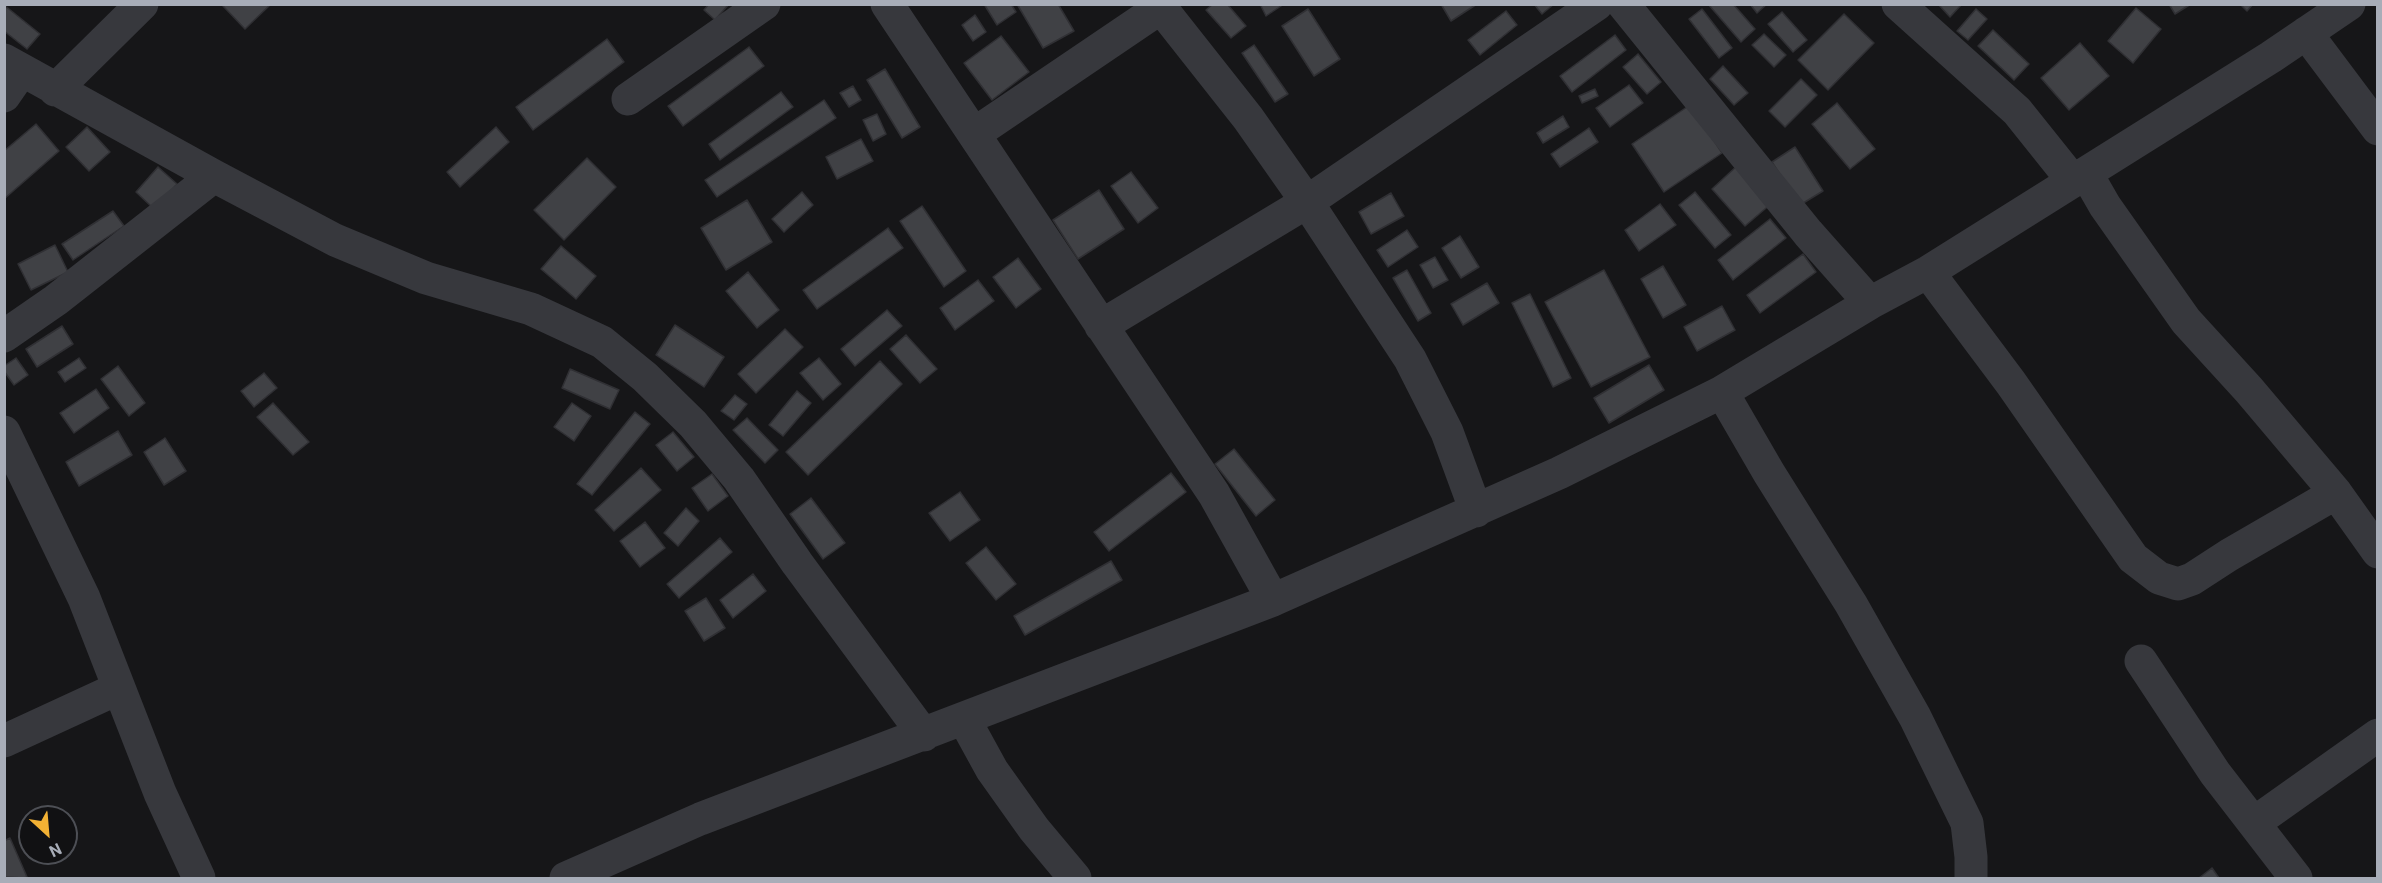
<!DOCTYPE html>
<html>
<head>
<meta charset="utf-8">
<style>
  body { margin:0 }
  #map { position:relative; width:2382px; height:883px; overflow:hidden; background:#161618; font-family:Roboto,sans-serif }
  canvas { display:block }
  .frame { position:absolute; inset:0; border:6px solid #a8adb8; pointer-events:none }
  .north { position:absolute; left:18px; top:805px; width:60px; height:60px; box-sizing:border-box; background:#111113; border:2px solid #4d4f55; border-radius:50%; rotate:154deg; font-size:16px; font-weight:700; line-height:24px; text-align:center; color:#a8adb8 }
  .north::after { content:''; display:block; margin:auto; width:21px; height:27px; background:#f2b134; clip-path:polygon(50% 0,100% 100%,50% 72%,0 100%) }
</style>
</head>
<body>
<div id="map">
<canvas width="2382" height="883"></canvas>
<div class="frame"></div>
<div class="north">N</div>
</div>
<script>
const g = document.querySelector('canvas').getContext('2d');
g.lineJoin = 'round';
function fill(path, color) {
  g.fillStyle = color;
  g.fill(path, 'evenodd');
}
function toPath(rows) {
  const path = new Path2D();
  for (const r of rows) {
    path.moveTo(r[0], r[1]);
    for (let i = 2; i < r.length; i += 2) path.lineTo(r[i], r[i + 1]);
  }
  return path;
}
function strokePath(path, color, width, dash) {
  g.strokeStyle = color;
  g.lineWidth = width;
  g.lineCap = dash ? 'butt' : 'round';
  g.setLineDash(dash || []);
  g.stroke(path);
}
const building = toPath([
  [224,4,271,4,245,29,223,6,224,4],
  [709,4,729,4,715,20,704,10,709,4],
  [984,4,1011,4,1016,12,997,25,984,4],
  [1017,4,1058,4,1074,31,1043,48,1017,4],
  [1213,4,1227,4,1246,26,1231,38,1206,10,1213,4],
  [1260,4,1284,4,1266,16,1260,4],
  [1441,4,1477,4,1451,21,1441,4],
  [1534,4,1554,4,1542,14,1534,4],
  [1708,4,1733,4,1755,29,1741,42,1708,4],
  [1750,4,1767,4,1757,13,1750,4],
  [1938,4,1962,4,1950,17,1938,4],
  [2169,4,2191,4,2175,14,2169,4],
  [2240,4,2253,4,2247,11,2240,4],
  [4,5,40,34,27,49,4,31,4,5],
  [2136,8,2161,29,2133,63,2108,41,2136,8],
  [1308,9,1340,59,1314,76,1282,26,1308,9],
  [1702,9,1732,48,1719,58,1689,19,1702,9],
  [1976,9,1987,19,1968,40,1957,31,1976,9],
  [1506,11,1517,25,1480,55,1468,40,1506,11],
  [1782,12,1807,40,1793,52,1768,24,1782,12],
  [1844,14,1874,43,1828,90,1798,60,1844,14],
  [975,15,986,32,973,41,962,25,975,15],
  [1993,30,2029,64,2014,80,1978,46,1993,30],
  [1764,34,1786,55,1774,67,1752,45,1764,34],
  [1615,35,1626,50,1572,92,1560,76,1615,35],
  [1001,36,1029,72,992,100,964,63,1001,36],
  [607,39,624,62,533,130,516,107,607,39],
  [2080,43,2109,76,2069,110,2041,78,2080,43],
  [1254,45,1288,94,1275,102,1242,53,1254,45],
  [749,47,764,66,683,126,668,106,749,47],
  [1638,54,1661,82,1647,94,1623,67,1638,54],
  [1723,66,1748,93,1734,105,1710,79,1723,66],
  [885,69,920,127,902,138,867,80,885,69],
  [1801,79,1817,95,1785,127,1769,111,1801,79],
  [1629,85,1643,103,1610,127,1596,108,1629,85],
  [853,86,861,100,849,107,840,93,853,86],
  [1595,89,1598,96,1582,103,1579,96,1595,89],
  [781,92,793,107,720,160,709,144,781,92],
  [824,100,836,118,717,197,705,180,824,100],
  [1837,103,1875,149,1850,169,1812,124,1837,103],
  [1690,105,1722,153,1664,192,1632,144,1690,105],
  [877,114,886,134,873,141,863,120,877,114],
  [1563,116,1569,127,1543,143,1537,133,1563,116],
  [36,124,59,151,4,199,4,151,36,124],
  [87,127,110,152,89,171,66,147,87,127],
  [496,127,509,142,460,187,447,172,496,127],
  [1589,128,1598,142,1560,167,1551,154,1589,128],
  [861,139,873,161,837,179,826,157,861,139],
  [1795,147,1823,191,1800,205,1772,162,1795,147],
  [587,158,616,187,564,240,534,210,587,158],
  [1738,165,1772,203,1745,226,1712,189,1738,165],
  [158,167,177,184,154,209,136,192,158,167],
  [1131,172,1158,208,1138,223,1111,186,1131,172],
  [1099,190,1124,229,1078,259,1053,220,1099,190],
  [802,192,813,205,784,232,772,219,802,192],
  [1695,192,1731,235,1715,248,1679,205,1695,192],
  [1391,193,1404,216,1371,234,1359,212,1391,193],
  [747,200,772,242,726,270,701,228,747,200],
  [1660,204,1676,225,1639,251,1625,230,1660,204],
  [922,206,966,271,944,287,900,221,922,206],
  [113,211,124,226,73,260,62,244,113,211],
  [1770,219,1786,238,1733,280,1718,260,1770,219],
  [888,228,903,248,817,309,803,290,888,228],
  [1407,230,1418,247,1388,267,1377,250,1407,230],
  [1460,236,1479,267,1461,278,1442,248,1460,236],
  [55,245,68,272,31,290,18,264,55,245],
  [561,246,596,276,576,299,541,269,561,246],
  [1803,254,1816,272,1760,313,1747,295,1803,254],
  [1435,257,1448,280,1433,288,1420,265,1435,257],
  [1018,258,1041,289,1016,308,993,277,1018,258],
  [1663,266,1686,305,1663,318,1641,279,1663,266],
  [1407,270,1431,313,1418,321,1393,278,1407,270],
  [1604,270,1650,357,1591,387,1545,302,1604,270],
  [748,272,779,310,757,328,726,291,748,272],
  [978,280,994,301,955,330,940,308,978,280],
  [1487,283,1499,303,1463,325,1451,304,1487,283],
  [1530,294,1571,378,1553,387,1512,303,1530,294],
  [1722,306,1735,330,1697,351,1684,327,1722,306],
  [887,310,902,326,855,366,841,349,887,310],
  [675,325,724,357,704,387,656,355,675,325],
  [62,326,73,344,37,367,26,349,62,326],
  [785,329,803,347,756,393,738,374,785,329],
  [906,335,937,369,920,383,890,349,906,335],
  [16,358,28,375,14,385,4,371,4,366,16,358],
  [79,358,86,368,65,382,58,372,79,358],
  [819,358,841,384,823,400,800,373,819,358],
  [880,361,902,384,808,475,786,452,880,361],
  [1649,365,1664,390,1609,423,1594,398,1649,365],
  [118,366,145,403,129,416,101,379,118,366],
  [570,369,619,390,610,409,562,388,570,369],
  [264,373,277,388,254,407,241,391,264,373],
  [96,389,109,408,74,433,60,413,96,389],
  [797,391,811,403,783,436,769,425,797,391],
  [735,395,747,404,734,420,721,411,735,395],
  [273,403,309,442,293,455,257,417,273,403],
  [572,403,591,416,574,441,554,427,572,403],
  [635,412,650,424,592,495,577,484,635,412],
  [747,418,778,450,765,463,733,430,747,418],
  [118,431,132,455,79,486,66,462,118,431],
  [673,432,694,457,677,471,656,445,673,432],
  [165,438,186,471,164,485,144,452,165,438],
  [1234,449,1275,500,1256,516,1215,464,1234,449],
  [641,468,661,490,614,531,595,510,641,468],
  [1171,473,1186,492,1109,551,1094,532,1171,473],
  [712,474,728,496,708,511,692,488,712,474],
  [960,492,980,520,950,541,929,513,960,492],
  [811,498,845,543,823,559,790,514,811,498],
  [686,508,699,521,678,546,664,533,686,508],
  [645,522,665,548,640,567,620,541,645,522],
  [720,538,732,552,679,598,667,584,720,538],
  [986,547,1016,584,996,600,966,563,986,547],
  [1111,561,1122,580,1025,635,1014,616,1111,561],
  [753,574,766,591,733,618,720,600,753,574],
  [706,598,725,628,704,641,685,611,706,598],
  [10,838,27,877,24,878,4,877,4,841,10,838],
  [2212,868,2219,878,2199,878,2212,868]
]);
const street = toPath([
  [887,4,1214,494,1273,600],
  [1158,4,1248,118,1307,202,1410,359,1447,432,1476,511],
  [1623,4,1808,233,1870,303],
  [1898,4,2017,111,2073,181],
  [2306,33,2378,129],
  [4,60,214,176,335,240,426,278,531,309,602,342,645,377,693,424,739,479,797,563,924,735],
  [55,90,142,4],
  [4,96,22,70],
  [628,99,764,4],
  [974,134,1160,8],
  [2086,173,2105,206,2186,321,2249,390,2336,493,2378,552],
  [1928,272,2011,383,2133,558,2159,578,2178,584,2192,579,2229,555,2336,493],
  [1101,326,1307,202,1597,4],
  [4,336,56,300,214,176],
  [1722,392,1769,473,1851,604,1915,717,1967,823,1971,857,1971,878],
  [4,432,84,598,160,793,199,878],
  [2141,661,2215,773,2296,878],
  [964,719,992,770,1034,829,1075,878],
  [4,741,119,688],
  [2254,823,2378,735],
  [566,878,700,819,1273,600,1559,473,1722,392,1870,303,1928,272,2271,57,2349,4]
]);
fill(building, '#404145');
strokePath(building, '#303034', 1.5);
strokePath(street, '#37383d', 33);
</script>
</body>
</html>
